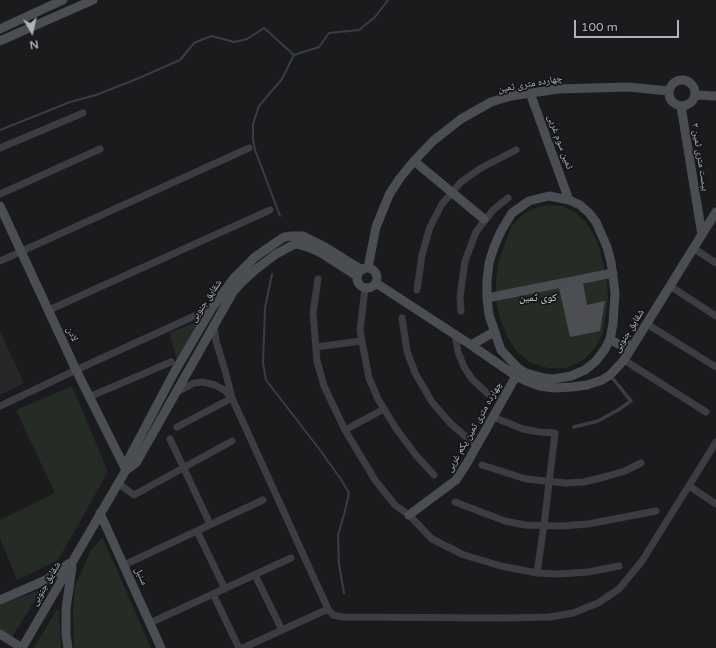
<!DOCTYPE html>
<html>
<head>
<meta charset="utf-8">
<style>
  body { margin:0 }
  #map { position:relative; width:716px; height:648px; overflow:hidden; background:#1b1b1d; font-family:"Varela Round",sans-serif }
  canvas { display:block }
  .north { position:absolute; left:12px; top:12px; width:40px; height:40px; -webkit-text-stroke:3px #161618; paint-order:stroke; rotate:171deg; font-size:11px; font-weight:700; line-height:16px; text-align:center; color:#afb4ba }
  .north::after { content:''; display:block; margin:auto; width:14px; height:18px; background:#afb4ba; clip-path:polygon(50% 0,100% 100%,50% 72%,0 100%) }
  .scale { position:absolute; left:574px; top:20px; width:105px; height:18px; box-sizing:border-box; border:2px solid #afb4ba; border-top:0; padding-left:5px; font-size:12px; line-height:14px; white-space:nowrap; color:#afb4ba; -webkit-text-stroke:3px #161618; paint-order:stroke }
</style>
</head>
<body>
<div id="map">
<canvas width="716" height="648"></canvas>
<div class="north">N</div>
<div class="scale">100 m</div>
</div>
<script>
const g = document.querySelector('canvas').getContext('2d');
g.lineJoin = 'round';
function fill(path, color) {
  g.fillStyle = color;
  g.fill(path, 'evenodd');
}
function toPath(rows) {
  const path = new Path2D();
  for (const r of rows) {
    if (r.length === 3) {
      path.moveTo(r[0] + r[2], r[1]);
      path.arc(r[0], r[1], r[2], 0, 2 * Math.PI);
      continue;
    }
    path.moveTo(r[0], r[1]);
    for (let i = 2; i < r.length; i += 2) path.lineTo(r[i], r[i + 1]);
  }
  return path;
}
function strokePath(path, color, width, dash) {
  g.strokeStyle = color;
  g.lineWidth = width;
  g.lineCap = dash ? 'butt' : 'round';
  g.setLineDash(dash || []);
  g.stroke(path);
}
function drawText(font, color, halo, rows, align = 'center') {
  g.font = font + ' "Varela Round","Noto Naskh Arabic",sans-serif';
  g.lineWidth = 3.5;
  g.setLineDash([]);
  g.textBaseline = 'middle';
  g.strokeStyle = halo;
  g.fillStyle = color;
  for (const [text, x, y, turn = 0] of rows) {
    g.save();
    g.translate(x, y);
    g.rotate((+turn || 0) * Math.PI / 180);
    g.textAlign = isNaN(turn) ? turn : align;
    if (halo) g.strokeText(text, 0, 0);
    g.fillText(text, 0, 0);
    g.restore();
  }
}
const built = toPath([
  [0,331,24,383,0,395]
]);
const green = toPath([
  [547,205,562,206,575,212,586,222,593,234,600,250,607,282,608,299,603,333,595,348,582,361,566,368,548,368,531,363,517,352,508,338,500,319,496,299,496,279,499,260,511,227,521,216,533,209],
  [199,321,177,359,169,333],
  [72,386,108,472,58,560,17,580,0,538,0,520,55,493,16,410],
  [102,538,113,561,151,648,74,648,73,610,75,585,83,569,90,551],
  [39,590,40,592,12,637,0,630,0,605],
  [57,609,59,610,61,648,34,648]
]);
const stream = toPath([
  [0,130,70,102,96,95,139,78,180,60,194,43,211,36,234,42,247,39,264,28,294,55,319,47,329,33,359,30,375,17,388,0],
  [280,216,255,150,253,140,253,124,259,106,282,79,294,55],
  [272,274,265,308,263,363,266,380,320,450,340,478,349,493,345,511,338,535,339,564,344,593]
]);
const building = toPath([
  [583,283,587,305,605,301,600,331,570,337,559,288]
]);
const lane = toPath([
  [574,427,598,421,618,410,631,401,610,375]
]);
const street = toPath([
  [0,148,83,113],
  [0,194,100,149],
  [693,248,716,263],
  [0,261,249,148],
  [318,279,313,313,317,361,324,386,345,430,375,480,395,505,409,515,432,539,464,555,501,566,537,573,559,574,588,572,619,566],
  [670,286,716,316],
  [365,288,360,331,369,378,378,399,395,427,415,454,434,475],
  [417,290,422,255,430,227,442,204,461,182,481,168,516,150],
  [49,310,270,210],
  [461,311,460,297,465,261,476,232,493,210,508,198],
  [402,318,407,351,415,373,432,402,451,424,477,446],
  [647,324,716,367],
  [214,325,216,341,226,374,232,398,328,609,333,615,343,617,504,618,550,617,573,613,598,603,619,589,642,561,716,442],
  [455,335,458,352,464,367,472,379,488,394],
  [316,347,361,341],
  [624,360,706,412],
  [177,392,194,383,203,382,215,385,224,390,232,398],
  [89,397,171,362],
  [0,406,76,370,212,308],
  [493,417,523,429,539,432,555,433,544,525,537,573],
  [177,427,232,398],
  [345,430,384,409],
  [170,439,210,524],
  [482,465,526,479,566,483,584,482,608,476,625,471,641,463],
  [118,483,134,495,232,441],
  [689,486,716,504],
  [455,502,505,521,525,525,562,526,588,524,656,511],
  [197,531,225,589],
  [124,565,263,500],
  [255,575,282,630],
  [213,594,239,648],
  [150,623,291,558],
  [243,648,328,609]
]);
const secondary = toPath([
  [0,29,63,0],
  [0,41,93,0],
  [682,93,13],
  [530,93,569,200],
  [695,95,716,96],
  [681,106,702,235],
  [414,161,484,219],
  [549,196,569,200,580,205,589,213,596,222,607,247,611,262,615,293,613,324,610,339,605,349,596,361,585,370,571,376,553,379,544,378,526,373,518,368,501,350,489,315,487,298,487,281,489,263,494,247,501,231,512,213,529,201,549,196],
  [0,206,76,370,126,470],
  [368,268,376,227,389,195,400,178,414,161,433,141,461,119,491,102,511,96,558,89,628,87,669,91],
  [367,278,10],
  [376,283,471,345,516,376,526,381,540,386,554,388,572,387,587,385,602,380,610,375,624,360,716,212],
  [487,298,613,273],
  [610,339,618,344,627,346,634,344],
  [471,345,494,332],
  [126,470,136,463,233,292,240,284,255,270,276,254,293,245,297,244,310,248,321,253,357,276],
  [100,513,161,648],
  [409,515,456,480,467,463,516,376],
  [0,600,46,580,70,563],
  [0,634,22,648],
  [22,648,126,470,129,458,175,371,212,308,234,278,255,257,278,241,284,237,292,236,303,236,325,247,362,270],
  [68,648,66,635,66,609,72,567]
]);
const streetNames = [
  ["چهارده متری ثمین",530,84,-10],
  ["ثمین سوم غربی",560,142,70],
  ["بیست متری ثمین ۲",700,157,81],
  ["شقایق جنوبی",206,301,-56],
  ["شقایق جنوبی",629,331,-58],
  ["لادن",72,334,66],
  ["چهارده متری ثمین یکم غربی",474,427,-60],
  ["سنبل",141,576,66],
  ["شقایق جنوبی",46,584,-60]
];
const neighbourhoodNames = [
  ["کوی ثمین",538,298]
];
fill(built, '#272729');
fill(green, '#252c25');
strokePath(stream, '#363f44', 2);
fill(building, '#4d4e51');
strokePath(lane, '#3c3d41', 3.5);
strokePath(street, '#3c3d41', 7);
strokePath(secondary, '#4a4d51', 9);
drawText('10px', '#afb4ba', '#161618', streetNames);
drawText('11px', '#cfd2d7', '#161618', neighbourhoodNames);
</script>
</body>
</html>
